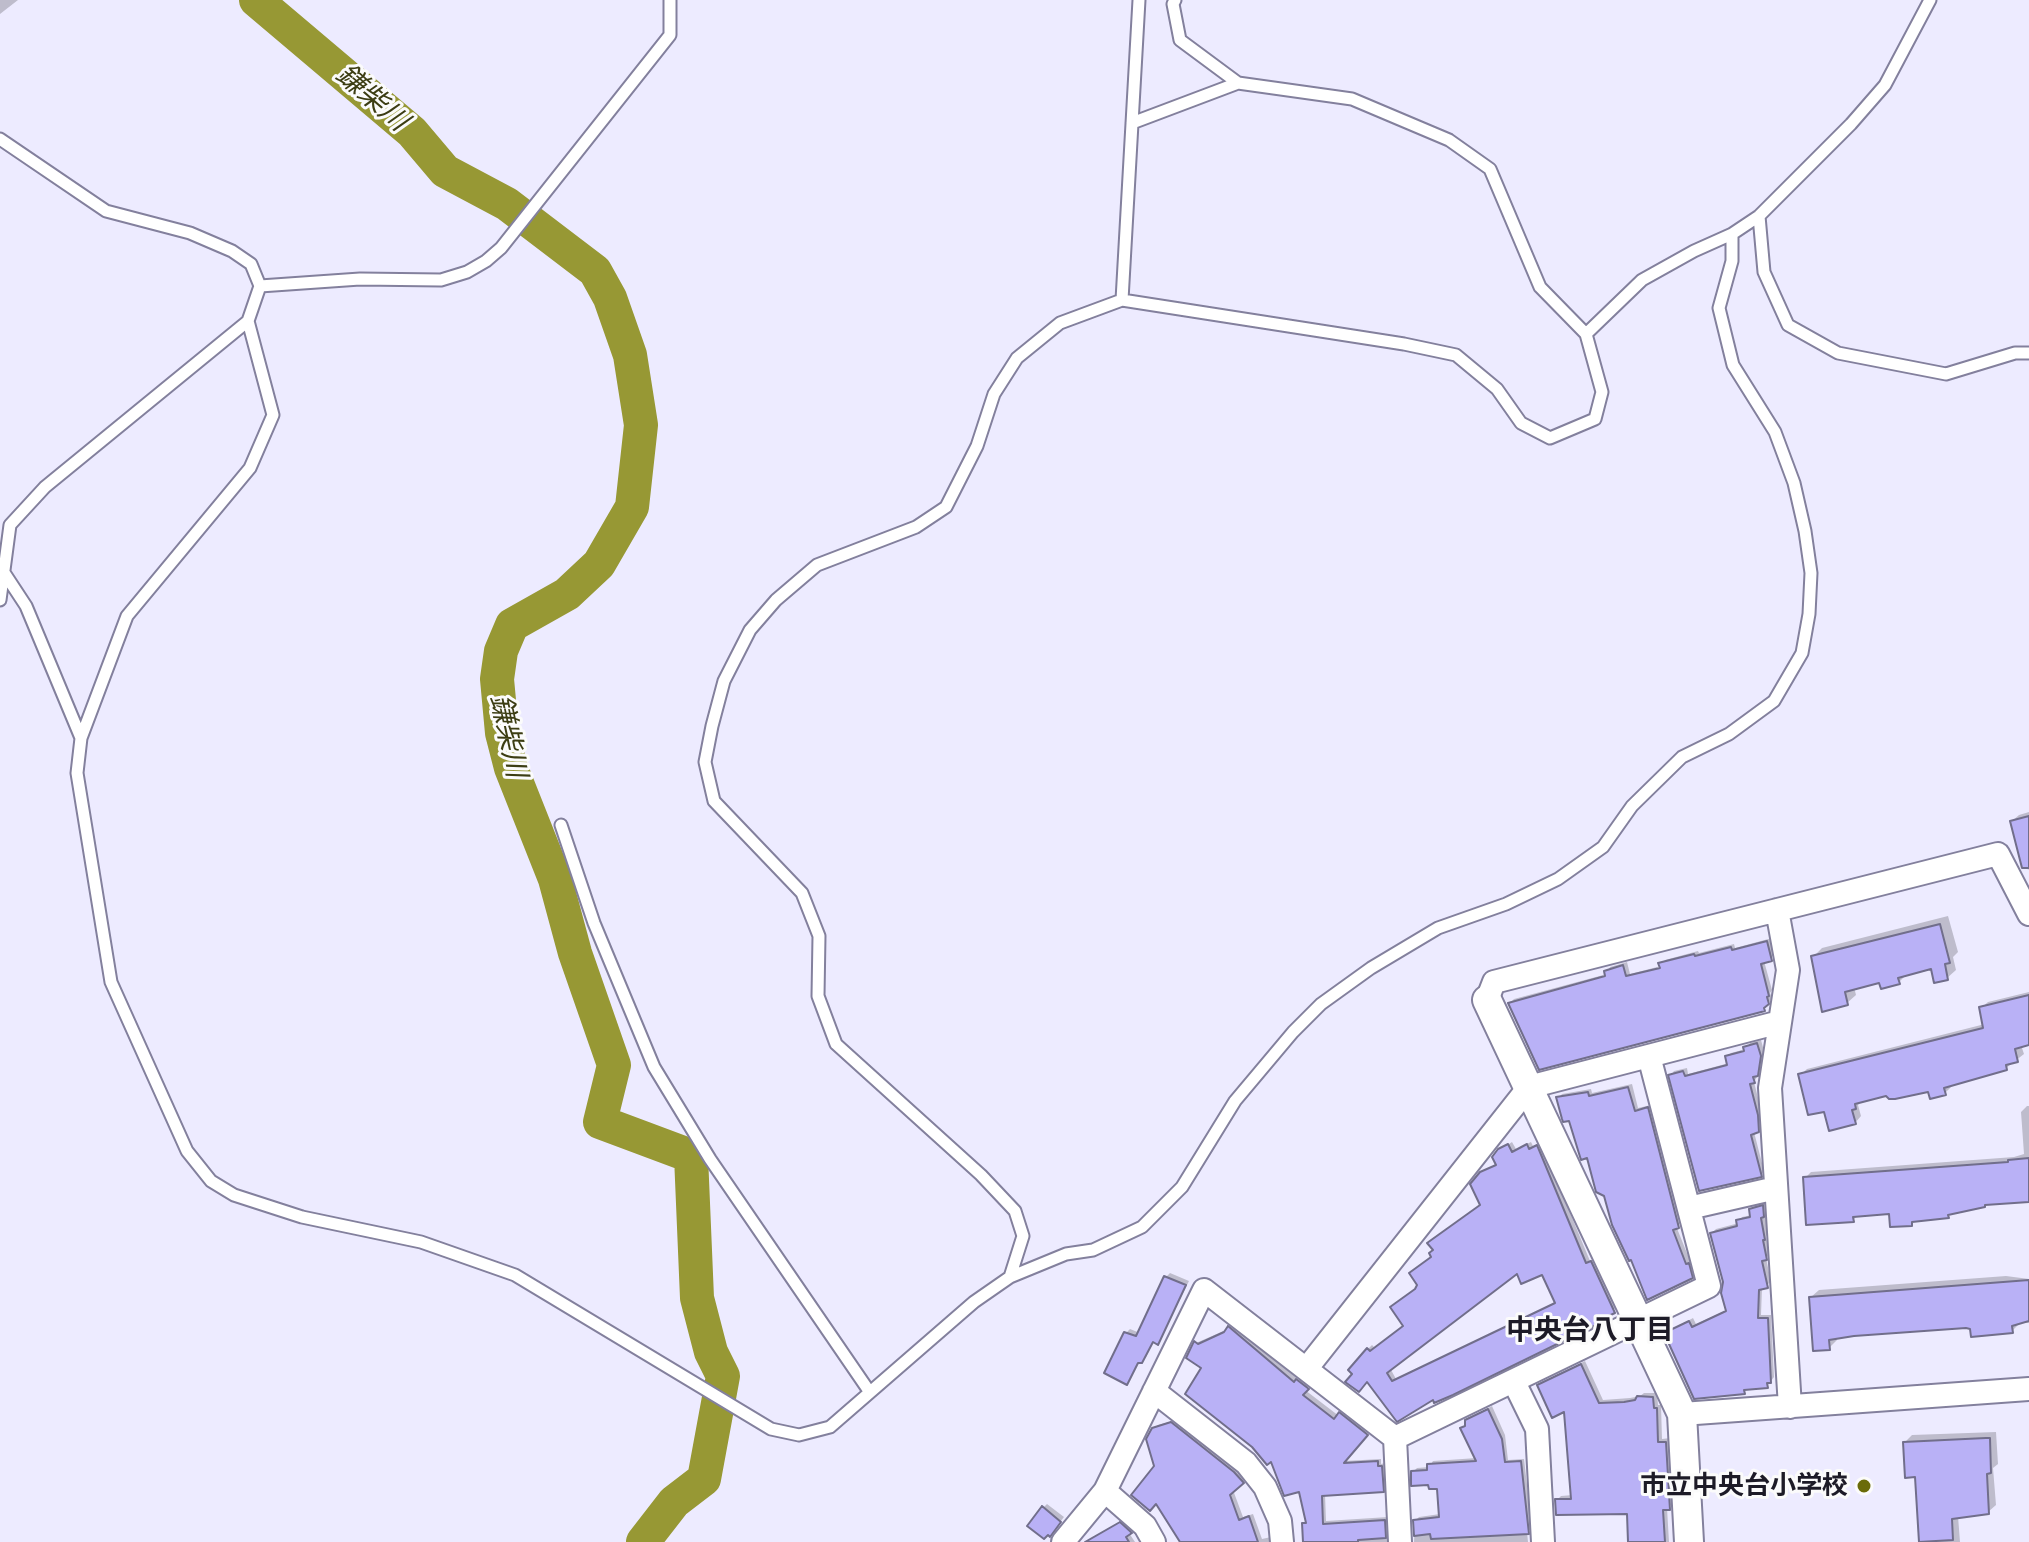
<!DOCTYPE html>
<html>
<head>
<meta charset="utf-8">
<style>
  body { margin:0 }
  canvas { display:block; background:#edebff }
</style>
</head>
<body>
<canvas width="2029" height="1542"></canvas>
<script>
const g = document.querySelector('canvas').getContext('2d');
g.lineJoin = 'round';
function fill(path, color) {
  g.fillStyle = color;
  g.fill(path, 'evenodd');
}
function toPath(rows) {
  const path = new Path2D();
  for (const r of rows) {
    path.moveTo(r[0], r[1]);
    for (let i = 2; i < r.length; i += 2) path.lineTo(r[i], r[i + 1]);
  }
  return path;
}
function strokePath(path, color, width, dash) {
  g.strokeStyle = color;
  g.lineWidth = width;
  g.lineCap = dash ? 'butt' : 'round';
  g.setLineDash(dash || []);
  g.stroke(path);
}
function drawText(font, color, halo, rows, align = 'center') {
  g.font = font + ' Inter,"Noto Sans JP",sans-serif';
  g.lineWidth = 6;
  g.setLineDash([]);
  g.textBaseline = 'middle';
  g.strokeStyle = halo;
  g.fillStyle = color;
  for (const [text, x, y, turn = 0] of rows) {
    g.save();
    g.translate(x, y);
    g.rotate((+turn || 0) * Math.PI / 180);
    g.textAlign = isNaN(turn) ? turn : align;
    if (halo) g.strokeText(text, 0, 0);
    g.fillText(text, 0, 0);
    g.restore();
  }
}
const shadow = toPath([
  [0,0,18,0,0,14],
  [2029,812,2029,869,2028,870,2012,821,2019,815],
  [1948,916,1958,952,1953,957,1956,970,1947,978,1932,967,1908,973,1899,982,1881,980,1854,987,1856,995,1847,1003,1813,957,1822,948],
  [1772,938,1775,955,1764,961,1772,990,1770,993,1772,998,1764,1010,1510,1003,1514,999,1607,974,1610,967,1627,962,1630,974,1661,966,1665,960,1698,951,1699,953,1734,944,1735,948],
  [2029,992,2029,1043,2021,1045,2024,1054,2006,1068,1950,1084,1951,1087,1945,1093,1929,1089,1887,1094,1862,1100,1858,1105,1861,1116,1855,1123,1826,1110,1800,1075,1807,1069,1985,1024,1981,1008,1988,1002],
  [1761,1040,1764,1051,1761,1070,1754,1082,1761,1110,1762,1127,1754,1132,1764,1171,1761,1175,1671,1075,1674,1071,1687,1068,1688,1074,1729,1063,1727,1057,1731,1053,1746,1049,1750,1043],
  [1632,1084,1638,1108,1651,1105,1682,1222,1676,1226,1695,1273,1691,1277,1632,1257,1589,1156,1559,1098,1562,1094,1591,1089,1592,1093],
  [2027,1106,2029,1106,2029,1200,1987,1203,1952,1212,1948,1216,1916,1219,1911,1224,1891,1212,1858,1215,1853,1220,1805,1178,1811,1172,2014,1157,2024,1154,2021,1112],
  [1512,1142,1516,1149,1531,1142,1533,1146,1541,1143,1590,1261,1595,1258,1618,1307,1598,1318,1595,1323,1452,1393,1368,1379,1368,1349,1372,1345,1375,1348,1406,1326,1418,1288,1433,1256,1482,1205,1481,1174,1497,1164,1500,1150],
  [1517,1271,1543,1272,1557,1302,1396,1379,1390,1368],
  [1766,1203,1767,1212,1765,1214,1768,1234,1766,1236,1770,1254,1766,1258,1771,1282,1762,1288,1761,1315,1771,1315,1774,1377,1767,1386,1748,1388,1744,1392,1666,1333,1693,1318,1696,1324,1727,1310,1725,1282,1712,1233,1716,1229,1739,1223,1742,1217,1752,1215,1751,1209,1755,1205],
  [1170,1273,1189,1281,1161,1338,1157,1342,1154,1341,1146,1357,1139,1361,1127,1383,1126,1333,1130,1329,1140,1333,1165,1278],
  [2006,1276,2029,1279,2029,1323,2020,1323,2012,1331,1972,1327,1836,1337,1837,1340,1829,1348,1811,1297,1819,1290],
  [1233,1324,1299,1380,1301,1377,1311,1384,1305,1390,1339,1416,1344,1410,1370,1430,1344,1461,1381,1459,1381,1464,1385,1463,1386,1486,1383,1490,1325,1494,1326,1521,1388,1517,1391,1542,1305,1542,1304,1524,1308,1520,1300,1489,1272,1459,1204,1368,1196,1343,1228,1329],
  [1585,1361,1603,1400,1630,1398,1640,1396,1644,1393,1657,1393,1658,1405,1661,1405,1662,1439,1670,1438,1674,1503,1667,1508,1669,1542,1630,1542,1629,1512,1557,1500,1561,1496,1573,1495,1566,1409,1539,1385],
  [1492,1406,1505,1435,1508,1460,1524,1459,1532,1528,1527,1532,1528,1542,1414,1542,1415,1521,1419,1517,1440,1514,1439,1486,1413,1472,1417,1468,1429,1467,1433,1461,1477,1458,1462,1428,1471,1417],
  [1176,1420,1238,1468,1247,1478,1233,1490,1243,1517,1253,1514,1262,1539,1271,1537,1273,1542,1182,1542,1156,1467,1153,1429,1158,1425],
  [1996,1432,1998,1464,1993,1468,1996,1505,1988,1512,1958,1516,1960,1542,1921,1542,1917,1475,1905,1442,1912,1435],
  [1047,1504,1064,1517,1054,1530,1043,1508],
  [1124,1520,1134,1529,1129,1533,1135,1542,1087,1542]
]);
const river = toPath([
  [256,0,412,132,445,171,507,204,595,271,610,298,630,355,641,425,632,507,599,564,567,594,512,625,501,651,497,679,502,733,511,768,555,879,575,953,614,1065,600,1122,691,1156,697,1298,711,1352,723,1376,704,1479,674,1502,643,1542]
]);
const building = toPath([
  [2029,816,2029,868,2022,868,2010,821,2029,816],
  [1940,924,1950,963,1945,964,1948,980,1934,983,1931,969,1898,978,1900,984,1881,989,1879,983,1845,992,1848,1005,1822,1012,1811,956,1940,924],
  [1767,941,1772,961,1761,964,1769,996,1767,997,1769,1004,1764,1008,1765,1011,1539,1070,1508,1003,1605,976,1604,971,1623,965,1626,976,1660,968,1658,963,1694,954,1695,956,1731,947,1732,950,1767,941],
  [2029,995,2029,1045,2015,1049,2018,1062,2006,1065,2007,1070,1944,1088,1946,1095,1930,1099,1928,1092,1895,1099,1889,1099,1886,1096,1855,1104,1856,1109,1852,1110,1856,1124,1829,1131,1824,1112,1808,1115,1798,1074,1983,1028,1979,1007,2029,995],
  [1757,1043,1761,1056,1758,1076,1753,1077,1755,1083,1750,1084,1758,1115,1759,1132,1751,1135,1762,1177,1699,1191,1668,1075,1683,1071,1685,1076,1727,1065,1725,1056,1744,1051,1743,1047,1757,1043],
  [1628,1087,1635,1111,1648,1107,1679,1228,1673,1230,1686,1264,1689,1263,1693,1278,1647,1300,1631,1260,1629,1261,1612,1225,1604,1196,1596,1192,1587,1158,1581,1160,1569,1121,1563,1122,1562,1119,1556,1097,1588,1092,1589,1096,1628,1087],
  [1508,1144,1512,1152,1527,1144,1529,1149,1537,1145,1586,1263,1591,1261,1615,1313,1595,1322,1596,1325,1453,1395,1434,1403,1433,1400,1397,1422,1367,1382,1359,1392,1345,1382,1352,1374,1348,1370,1367,1348,1370,1351,1403,1326,1390,1307,1415,1289,1417,1285,1409,1273,1431,1257,1429,1253,1433,1250,1427,1243,1480,1205,1470,1184,1480,1172,1496,1165,1492,1157,1498,1149,1508,1144],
  [1517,1274,1521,1284,1542,1275,1555,1303,1392,1381,1387,1373,1517,1274],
  [2029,1158,2029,1202,1985,1205,1985,1207,1948,1215,1949,1218,1912,1222,1912,1226,1890,1227,1889,1214,1853,1217,1854,1222,1806,1225,1803,1177,2008,1162,2008,1160,2029,1158],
  [1763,1205,1764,1217,1761,1218,1765,1240,1763,1240,1767,1260,1762,1261,1768,1288,1759,1290,1758,1318,1768,1318,1771,1383,1767,1383,1768,1388,1744,1390,1745,1394,1694,1399,1664,1333,1689,1321,1692,1327,1726,1311,1721,1293,1723,1282,1710,1233,1737,1226,1736,1220,1750,1217,1749,1209,1763,1205],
  [1164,1276,1186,1285,1158,1345,1153,1342,1142,1363,1138,1363,1127,1385,1104,1373,1124,1332,1136,1336,1164,1276],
  [2029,1280,2029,1321,2012,1326,2013,1333,1971,1337,1970,1329,1966,1328,1854,1336,1829,1340,1830,1350,1813,1351,1809,1297,2029,1280],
  [1228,1326,1294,1382,1296,1379,1309,1389,1303,1395,1334,1419,1339,1412,1368,1435,1344,1463,1378,1461,1378,1466,1382,1466,1384,1492,1322,1496,1323,1524,1385,1520,1386,1538,1358,1540,1358,1542,1303,1542,1302,1523,1306,1523,1299,1492,1284,1496,1271,1462,1267,1465,1252,1447,1185,1394,1201,1368,1186,1358,1194,1341,1198,1344,1224,1332,1228,1326],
  [1581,1364,1599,1403,1624,1402,1635,1400,1637,1396,1653,1397,1654,1408,1657,1408,1658,1442,1666,1442,1670,1510,1663,1510,1665,1542,1628,1542,1627,1514,1556,1515,1555,1499,1571,1499,1564,1412,1552,1418,1537,1385,1581,1364],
  [1488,1409,1502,1439,1505,1462,1521,1461,1529,1534,1431,1539,1430,1534,1414,1536,1413,1520,1439,1517,1437,1489,1429,1489,1428,1485,1411,1486,1411,1471,1427,1470,1427,1464,1476,1461,1460,1428,1465,1426,1465,1420,1488,1409],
  [1171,1422,1234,1472,1244,1483,1230,1495,1239,1520,1249,1516,1258,1542,1180,1542,1156,1504,1150,1511,1131,1495,1154,1466,1146,1439,1152,1428,1171,1422],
  [1986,1438,1990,1438,1991,1473,1987,1474,1989,1514,1952,1519,1953,1540,1919,1542,1915,1477,1905,1478,1903,1442,1986,1438],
  [1042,1506,1061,1522,1050,1537,1048,1535,1044,1539,1027,1526,1042,1506],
  [1120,1522,1132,1533,1126,1537,1129,1542,1085,1542,1120,1522]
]);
const service = toPath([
  [1132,123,1238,83],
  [0,139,106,211,190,233,232,251,251,264,260,286,248,321,45,487,10,525,0,600],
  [1759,216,1764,272,1788,325,1838,353,1946,374,2015,353,2029,353],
  [260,286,360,279,441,280,467,272,486,261,501,248,670,35,670,0],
  [1122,300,1139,0],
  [248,321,273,415,250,468,127,616,81,738,77,773,111,982,187,1151,211,1181,234,1195,302,1217,421,1242,515,1275,771,1429,799,1435,830,1427,974,1302,1010,1277,1066,1254,1093,1250,1142,1227,1182,1187,1235,1101,1293,1032,1321,1004,1371,968,1438,928,1506,904,1558,879,1603,847,1632,806,1682,757,1729,734,1774,701,1802,653,1809,614,1811,573,1805,531,1794,483,1775,432,1733,365,1719,308,1732,261,1732,234],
  [1586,334,1642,280,1694,251,1732,234,1759,216,1851,124,1885,85,1930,0],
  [3,571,26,606,81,738],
  [561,825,594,923,654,1067,710,1159,869,1391],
  [1010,1277,1023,1236,1015,1211,981,1175,836,1044,818,996,819,936,802,893,714,801,705,762,712,726,724,681,750,630,776,600,817,565,916,527,946,507,977,446,994,394,1017,358,1060,323,1122,300,1404,344,1456,355,1497,389,1521,423,1550,438,1595,419,1602,392,1586,334,1540,287,1490,169,1449,140,1352,99,1238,83,1180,40,1173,4,1175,0]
]);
const minor = toPath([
  [1777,910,1788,970,1770,1088,1790,1407],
  [1487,1000,1494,982,1998,854,2029,914],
  [1689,1208,1776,1188],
  [1307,1368,1529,1087,1780,1022],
  [1514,1382,1537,1429,1543,1542],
  [1154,1391,1246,1463,1265,1487,1280,1521,1282,1542],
  [1682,1414,2029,1389],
  [1395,1438,1709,1286,1649,1056],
  [1105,1491,1145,1526,1154,1542],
  [1063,1542,1105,1491,1204,1290,1395,1438,1400,1542]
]);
const tertiary = toPath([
  [1487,1000,1682,1414,1689,1542]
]);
const markers = [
  [1864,1486,8,"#6a6b09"]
];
const poiNames = [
  ["市立中央台小学校",1848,1486]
];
const waterNames = [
  ["鎌柴川",372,98,41],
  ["鎌柴川",508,736,78]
];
const neighbourhoodNames = [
  ["中央台八丁目",1590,1331]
];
fill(shadow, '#0003');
strokePath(river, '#979834', 34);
fill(building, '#b9b1f6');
strokePath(building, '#716e8b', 2);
strokePath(service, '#83809d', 15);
strokePath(minor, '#83809d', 26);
strokePath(tertiary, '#83809d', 32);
strokePath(service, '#fff', 11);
strokePath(minor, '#fff', 22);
strokePath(tertiary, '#fff', 28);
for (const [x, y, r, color] of markers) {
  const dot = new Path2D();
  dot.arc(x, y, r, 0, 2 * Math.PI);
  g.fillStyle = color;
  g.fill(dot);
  strokePath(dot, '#fbfbfb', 3);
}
drawText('bold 26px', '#1d1b27', '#fbfbfb', poiNames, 'right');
drawText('italic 28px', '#3c3d13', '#fbfbfb', waterNames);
drawText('bold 28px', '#1d1b27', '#fbfbfb', neighbourhoodNames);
</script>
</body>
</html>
